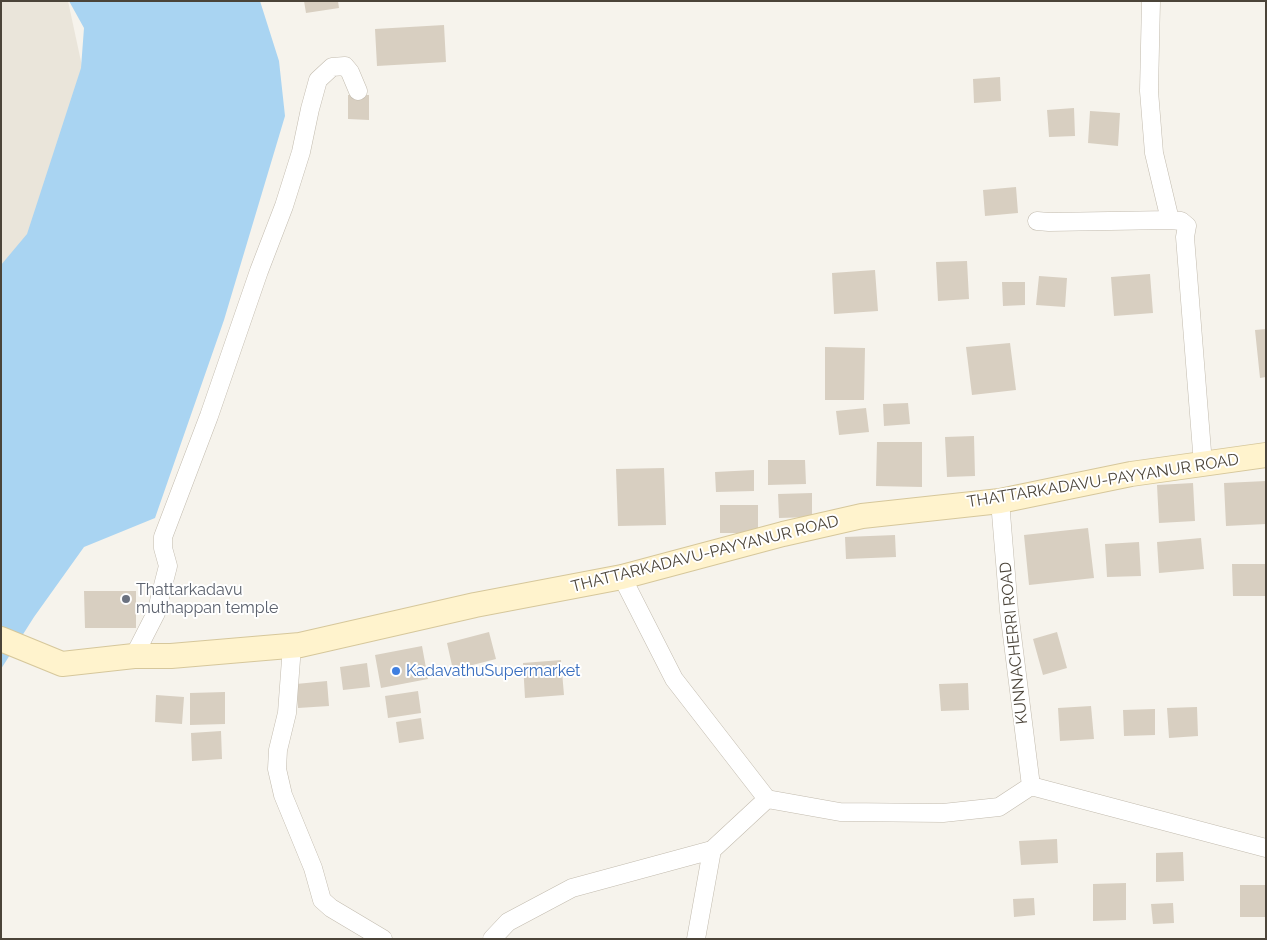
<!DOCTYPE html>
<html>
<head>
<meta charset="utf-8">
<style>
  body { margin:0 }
  #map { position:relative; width:1267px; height:940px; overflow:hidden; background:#f6f3ec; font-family:Raleway,sans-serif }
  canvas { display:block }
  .frame { position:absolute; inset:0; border:2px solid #4b4439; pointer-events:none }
</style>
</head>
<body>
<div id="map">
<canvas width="1267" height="940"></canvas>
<div class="frame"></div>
</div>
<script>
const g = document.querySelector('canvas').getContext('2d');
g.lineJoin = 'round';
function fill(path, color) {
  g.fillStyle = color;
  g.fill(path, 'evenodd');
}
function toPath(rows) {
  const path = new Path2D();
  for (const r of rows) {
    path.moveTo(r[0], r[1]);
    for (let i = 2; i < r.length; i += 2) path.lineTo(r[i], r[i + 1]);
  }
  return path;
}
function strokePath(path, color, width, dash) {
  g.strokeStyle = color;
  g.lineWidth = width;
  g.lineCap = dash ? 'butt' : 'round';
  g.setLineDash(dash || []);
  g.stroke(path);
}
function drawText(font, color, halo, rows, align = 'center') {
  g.font = font + ' Raleway,sans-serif';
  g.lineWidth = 4;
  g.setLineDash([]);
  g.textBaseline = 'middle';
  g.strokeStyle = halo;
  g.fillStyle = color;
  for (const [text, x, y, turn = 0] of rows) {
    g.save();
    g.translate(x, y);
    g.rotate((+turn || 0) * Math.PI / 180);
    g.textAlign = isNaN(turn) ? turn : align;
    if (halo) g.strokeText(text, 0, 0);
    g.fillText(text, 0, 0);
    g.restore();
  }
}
const residential = toPath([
  [1,1,68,1,88,94,1,369]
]);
const water = toPath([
  [69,1,260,1,279,61,285,116,224,320,155,518,84,547,34,617,1,669,1,265,27,234,81,68,84,28]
]);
const building = toPath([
  [304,1,338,1,339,8,306,13],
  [444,25,446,62,377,66,375,29],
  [1000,77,1001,101,974,103,973,79],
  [348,95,369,95,369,120,348,119],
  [1074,108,1075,136,1049,137,1047,110],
  [1090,111,1120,113,1118,146,1088,143],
  [1016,187,1018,213,985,216,983,190],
  [967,261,969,299,938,301,936,262],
  [875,270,878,311,834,314,832,273],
  [1150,274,1153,313,1114,316,1111,277],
  [1039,276,1067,278,1065,307,1036,305],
  [1002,282,1025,282,1025,305,1003,306],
  [1266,329,1266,377,1260,378,1255,330],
  [1010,343,1016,390,972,395,966,347],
  [825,347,865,348,864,400,825,400],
  [908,403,910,424,884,426,883,404],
  [866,408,869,432,839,435,836,411],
  [974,436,975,476,947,477,945,437],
  [877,442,922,442,922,487,876,486],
  [768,460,805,460,806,484,768,485],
  [664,468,666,525,618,526,616,469],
  [754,470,754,491,716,492,715,472],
  [1266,481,1266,524,1226,526,1224,483],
  [1193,483,1195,521,1159,523,1157,485],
  [812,493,812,517,779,518,778,494],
  [720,505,758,505,758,533,720,533],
  [1088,528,1094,578,1029,585,1024,535],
  [895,535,896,557,846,559,845,537],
  [1201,538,1204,569,1159,573,1157,542],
  [1139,542,1141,576,1107,577,1105,544],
  [1232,564,1266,564,1266,596,1233,596],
  [84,591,136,591,136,628,85,628],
  [489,632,496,659,453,670,447,643],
  [1057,632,1067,668,1043,675,1033,639],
  [422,646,428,679,381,688,375,655],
  [561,660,564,695,525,698,523,663],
  [367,663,370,687,343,690,340,667],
  [327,681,329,706,298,708,296,684],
  [968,683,969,710,941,711,939,684],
  [418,691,421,713,388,718,385,696],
  [225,692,225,724,190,725,190,693],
  [156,695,184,697,182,724,155,722],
  [1091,706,1094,739,1060,741,1058,708],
  [1197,707,1198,736,1169,738,1167,708],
  [1155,709,1155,735,1124,736,1123,710],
  [421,718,424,739,399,743,396,722],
  [221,731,222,759,192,761,191,733],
  [1057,839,1058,863,1021,865,1019,841],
  [1183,852,1184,881,1156,882,1156,853],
  [1126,883,1126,920,1093,921,1093,884],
  [1240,885,1266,885,1266,917,1240,917],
  [1034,898,1035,915,1014,917,1013,899],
  [1173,903,1174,923,1153,924,1151,904]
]);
const street = toPath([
  [1151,1,1149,91,1154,153,1170,220],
  [1037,221,1049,222,1170,220,1181,221,1187,226,1185,237,1203,464],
  [1000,501,1009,611,1031,786],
  [292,646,287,713,278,750,277,769,283,795,313,868,322,900,331,908,383,939],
  [134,656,156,613,168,566,163,548,163,537,209,416,259,271,284,206,301,152,310,109,318,80,332,67,345,66,350,72,358,91],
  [1031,786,1266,848],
  [767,799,840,812,943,813,999,807,1031,786],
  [492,939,508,922,572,888,712,850,767,799,674,679,622,577],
  [696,939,712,850]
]);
const secondary = toPath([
  [1,639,62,664,134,656,171,656,300,645,475,605,622,577,783,534,862,516,1000,501,1131,474,1266,455]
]);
const markers = [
  [126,599,5,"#6b7280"],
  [396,671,5,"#3f7fe0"]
];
const streetNames = [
  ["THATTARKADAVU-PAYYANUR ROAD",1103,481,-9],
  ["THATTARKADAVU-PAYYANUR ROAD",705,554,-14],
  ["KUNNACHERRI ROAD",1014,643,-96]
];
const worshipNames = [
  ["Thattarkadavu",136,590],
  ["muthappan temple",136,608]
];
const shopNames = [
  ["KadavathuSupermarket",406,671]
];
fill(residential, '#eae5da');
fill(water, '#a9d4f2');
fill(building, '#d8cfc1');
strokePath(street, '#c2bbae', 19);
strokePath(secondary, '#d6c79b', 26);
strokePath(street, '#fff', 18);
strokePath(secondary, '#fff3cd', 24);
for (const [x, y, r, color] of markers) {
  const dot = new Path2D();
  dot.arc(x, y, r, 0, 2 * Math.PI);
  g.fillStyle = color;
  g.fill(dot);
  strokePath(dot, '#fff', 2);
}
drawText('16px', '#4b4439', '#fff', streetNames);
drawText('16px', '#5b616d', '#fff', worshipNames, 'left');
drawText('16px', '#366cbe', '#fff', shopNames, 'left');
</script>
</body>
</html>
